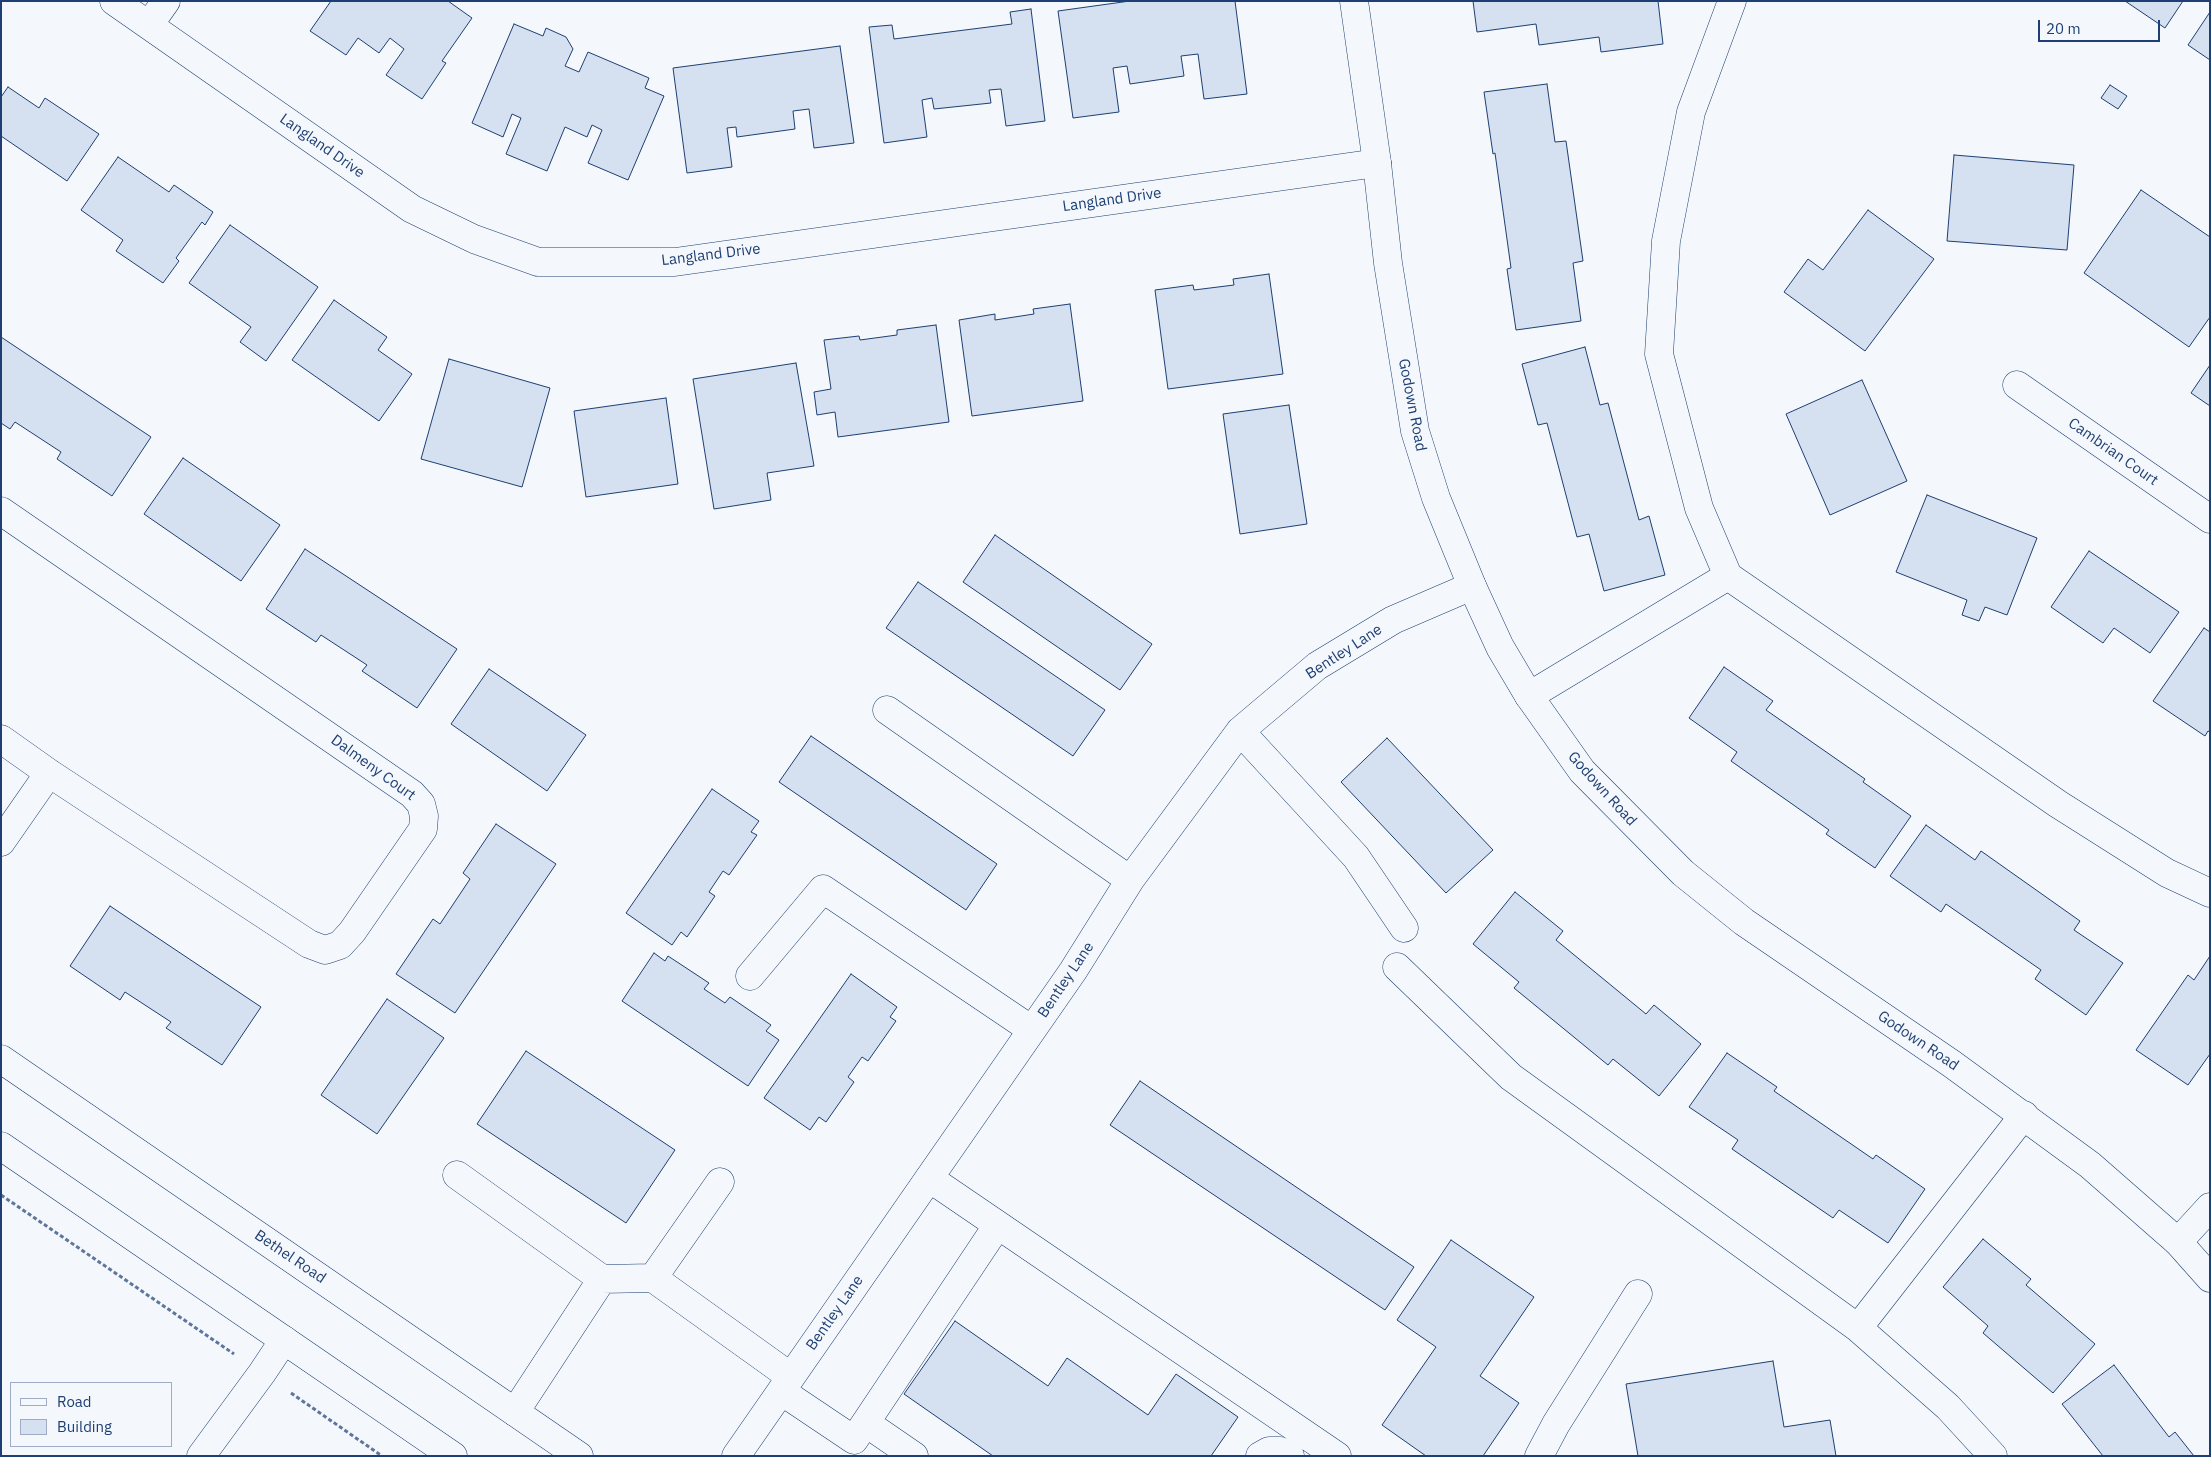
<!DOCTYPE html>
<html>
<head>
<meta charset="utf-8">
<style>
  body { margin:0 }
  #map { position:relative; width:2211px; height:1457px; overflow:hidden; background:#f4f7fb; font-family:"IBM Plex Sans",sans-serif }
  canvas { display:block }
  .frame { position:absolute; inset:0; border:2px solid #1d3f73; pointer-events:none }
  .legend { position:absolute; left:10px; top:1382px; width:162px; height:65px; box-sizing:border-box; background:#f4f7fb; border:1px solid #9eadc5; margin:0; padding:6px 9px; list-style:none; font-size:15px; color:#1d3f73 }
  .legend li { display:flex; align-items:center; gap:10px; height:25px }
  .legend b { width:25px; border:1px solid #9eadc5 }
  .scale { position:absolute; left:2038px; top:20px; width:122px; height:22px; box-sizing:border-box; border:2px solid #1d3f73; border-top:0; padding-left:6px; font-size:15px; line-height:18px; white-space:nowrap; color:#1d3f73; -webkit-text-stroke:4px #f4f7fb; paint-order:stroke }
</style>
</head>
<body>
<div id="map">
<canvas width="2211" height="1457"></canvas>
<div class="frame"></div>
<ul class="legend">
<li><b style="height:6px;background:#f4f7fb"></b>Road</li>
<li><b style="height:14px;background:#d5e0f0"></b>Building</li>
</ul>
<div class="scale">20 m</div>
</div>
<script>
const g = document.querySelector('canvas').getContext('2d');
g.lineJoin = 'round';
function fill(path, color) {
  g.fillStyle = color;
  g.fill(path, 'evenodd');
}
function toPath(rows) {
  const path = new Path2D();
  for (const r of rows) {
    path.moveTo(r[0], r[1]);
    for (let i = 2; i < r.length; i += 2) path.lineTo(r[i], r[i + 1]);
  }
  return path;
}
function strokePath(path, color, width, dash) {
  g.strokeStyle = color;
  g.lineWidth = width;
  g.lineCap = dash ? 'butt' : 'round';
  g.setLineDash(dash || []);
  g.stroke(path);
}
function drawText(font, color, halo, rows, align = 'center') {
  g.font = font + ' "IBM Plex Sans",sans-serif';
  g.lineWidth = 4;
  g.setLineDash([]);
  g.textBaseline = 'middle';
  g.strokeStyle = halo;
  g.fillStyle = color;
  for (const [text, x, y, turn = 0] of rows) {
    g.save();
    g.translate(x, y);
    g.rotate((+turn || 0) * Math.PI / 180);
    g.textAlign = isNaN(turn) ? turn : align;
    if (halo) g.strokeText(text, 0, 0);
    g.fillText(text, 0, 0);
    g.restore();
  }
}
const building = toPath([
  [331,1,448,1,472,18,442,61,446,63,422,99,386,75,404,49,390,38,379,53,358,38,346,55,310,31,331,1],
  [1130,1,1235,1,1247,94,1204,99,1198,54,1181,56,1184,76,1130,84,1127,66,1113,68,1119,112,1073,118,1058,11,1130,1],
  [1473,1,1658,1,1663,44,1601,52,1599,37,1539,45,1536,24,1477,32,1473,1],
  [2125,1,2183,1,2165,28,2125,1],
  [1031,9,1045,121,1006,126,1001,89,989,90,991,103,934,109,932,98,922,100,927,137,884,143,869,27,892,25,894,39,1012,24,1010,12,1031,9],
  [2210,12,2210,60,2188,45,2210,12],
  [514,24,543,36,546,28,566,37,573,49,565,66,579,72,588,52,649,78,645,88,664,96,628,180,588,163,602,130,592,125,587,137,565,127,547,171,506,154,521,118,512,114,503,137,472,123,514,24],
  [840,46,854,143,814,148,809,109,793,111,795,129,737,137,736,127,727,128,732,167,687,173,673,68,840,46],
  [1547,84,1555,142,1566,141,1583,261,1573,263,1581,321,1516,330,1507,269,1511,268,1495,153,1493,154,1484,92,1547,84],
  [2110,85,2127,96,2118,109,2101,98,2110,85],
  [8,87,39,108,45,98,99,134,67,181,1,136,1,97,8,87],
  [1954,155,2074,165,2067,250,1947,241,1954,155],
  [118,157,169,192,174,185,213,212,205,225,202,222,176,258,179,261,163,283,116,251,123,240,81,210,118,157],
  [2141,190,2210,237,2210,317,2189,347,2084,273,2141,190],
  [1868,210,1934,259,1865,351,1784,292,1808,259,1823,270,1868,210],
  [230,225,318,287,266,361,240,342,251,327,189,283,230,225],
  [1269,274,1283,374,1168,389,1155,290,1193,285,1194,290,1234,285,1233,279,1269,274],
  [334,300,387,337,378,350,412,374,379,421,292,360,334,300],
  [1070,304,1083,401,972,416,959,320,995,314,995,320,1034,314,1033,309,1070,304],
  [936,325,949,422,838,437,835,412,817,415,814,392,831,389,824,340,859,336,860,340,897,335,897,330,936,325],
  [1,337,151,437,112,496,57,459,61,452,15,422,10,429,1,423,1,337],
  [1585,347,1600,405,1608,403,1639,520,1649,516,1665,575,1604,591,1589,534,1577,537,1547,423,1538,425,1522,364,1585,347],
  [449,359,550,388,522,487,421,459,449,359],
  [796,363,814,466,767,473,771,500,714,509,693,379,796,363],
  [2210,365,2210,406,2191,393,2210,365],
  [1862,380,1907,481,1830,515,1786,414,1862,380],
  [666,398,678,484,586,497,574,411,666,398],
  [1289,405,1307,524,1240,534,1223,414,1289,405],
  [183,458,280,525,241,581,144,514,183,458],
  [1927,495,2037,538,2007,615,1985,607,1979,621,1962,615,1967,600,1896,572,1927,495],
  [995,535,1152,644,1120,690,963,582,995,535],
  [305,549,457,649,417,708,362,671,367,665,321,635,316,642,266,609,305,549],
  [2089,551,2179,612,2150,653,2114,628,2103,643,2051,607,2089,551],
  [918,582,1105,710,1073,756,886,628,918,582],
  [2204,628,2210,632,2210,732,2208,731,2205,736,2153,701,2204,628],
  [1724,667,1773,701,1766,710,1865,779,1863,782,1911,816,1875,868,1826,834,1829,830,1731,761,1737,752,1689,718,1724,667],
  [489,669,586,735,547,791,451,724,489,669],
  [811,736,997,864,966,910,779,782,811,736],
  [1387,738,1493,850,1446,893,1341,782,1387,738],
  [712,789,759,821,751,832,757,835,729,875,723,871,709,892,715,896,687,937,681,932,672,945,626,913,712,789],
  [496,824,556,864,455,1013,396,974,433,919,440,924,470,879,463,873,496,824],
  [1926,825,1975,860,1981,851,2080,921,2074,930,2123,963,2086,1015,2035,979,2041,970,1946,904,1941,912,1890,876,1926,825],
  [1515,892,1563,931,1556,940,1646,1014,1654,1005,1701,1044,1659,1096,1613,1059,1608,1065,1514,988,1519,982,1473,944,1515,892],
  [110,906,261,1007,222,1065,166,1028,171,1022,125,992,120,1000,70,966,110,906],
  [654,953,665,961,668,956,709,983,704,989,725,1003,730,997,771,1025,766,1031,779,1040,748,1086,622,1001,654,953],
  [2210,956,2210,1054,2188,1085,2136,1050,2188,975,2194,980,2210,956],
  [851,974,897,1007,890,1017,896,1021,868,1061,862,1057,848,1077,854,1082,826,1122,819,1117,810,1130,764,1098,851,974],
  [387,999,444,1038,377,1134,321,1095,387,999],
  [526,1051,675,1150,626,1223,477,1124,526,1051],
  [1727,1053,1777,1087,1774,1091,1873,1159,1876,1155,1925,1189,1888,1243,1839,1210,1833,1218,1732,1149,1738,1140,1689,1107,1727,1053],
  [1140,1081,1414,1267,1385,1310,1110,1125,1140,1081],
  [1983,1239,2031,1279,2026,1285,2095,1344,2053,1393,1983,1333,1988,1326,1943,1287,1983,1239],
  [1451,1240,1534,1297,1480,1376,1519,1403,1483,1456,1426,1456,1382,1425,1436,1347,1397,1320,1451,1240],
  [955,1321,1048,1386,1067,1358,1148,1415,1176,1374,1238,1417,1211,1456,993,1456,904,1394,955,1321],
  [1773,1361,1784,1427,1830,1420,1836,1456,1638,1456,1626,1384,1773,1361],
  [2114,1365,2169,1437,2175,1432,2194,1456,2103,1456,2062,1404,2114,1365]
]);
const path = toPath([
  [1,1195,234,1354],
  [291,1393,382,1456]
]);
const minor = toPath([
  [114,1,412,209,474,239,538,262,675,262,1377,163],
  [1732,1,1691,112,1666,241,1659,354,1699,508,1728,576,2058,804,2167,873,2210,893],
  [149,25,166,1],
  [2017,385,2210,519],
  [1,511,412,794,421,804,424,816,423,829,352,932,340,945,325,950,309,944,49,773,1,739],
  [1529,696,1728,576],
  [887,710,1130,880],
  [1240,731,1356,857,1404,928],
  [1,842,49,773],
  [1397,967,1511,1077,1858,1328,2024,1115],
  [750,976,823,889,1032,1030],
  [457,1175,602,1279,653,1278,791,1377],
  [929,1178,1337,1456],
  [2178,1242,2210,1207],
  [653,1278,720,1182],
  [1858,1328,1948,1407,1993,1456],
  [781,1391,854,1440,997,1226],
  [515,1412,602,1279],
  [866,1423,914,1456],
  [201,1456,262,1373,284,1340],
  [736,1456,1073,971,1130,880,1240,731,1317,666,1393,620,1472,586],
  [1260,1456,1269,1451,1280,1451,1290,1456],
  [1539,1456,1556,1424,1638,1294]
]);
const major = toPath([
  [1354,1,1377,163,1388,263,1415,431,1436,498,1472,586,1500,647,1529,696,1582,771,1683,873,1744,922,1952,1064,2090,1165,2178,1242,2210,1278],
  [1,1059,579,1456],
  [1,1146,453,1456]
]);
const streetNames = [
  ["Langland Drive",322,146,35],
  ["Langland Drive",1112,200,-8],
  ["Langland Drive",711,255,-7],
  ["Godown Road",1412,405,79],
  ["Cambrian Court",2113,452,35],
  ["Bentley Lane",1344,652,-33],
  ["Dalmeny Court",373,768,36],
  ["Godown Road",1602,789,48],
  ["Bentley Lane",1066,980,-56],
  ["Godown Road",1918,1041,34],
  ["Bethel Road",290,1257,34],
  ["Bentley Lane",835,1313,-55]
];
fill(building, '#d5e0f0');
strokePath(building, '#1d3f73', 1);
strokePath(minor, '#1d3f73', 29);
strokePath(major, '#1d3f73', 29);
strokePath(path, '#5e769c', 3, [4, 2.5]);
strokePath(minor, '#f4f7fb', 28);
strokePath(major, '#f4f7fb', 28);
drawText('15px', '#1d3f73', '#f4f7fb', streetNames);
</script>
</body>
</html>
